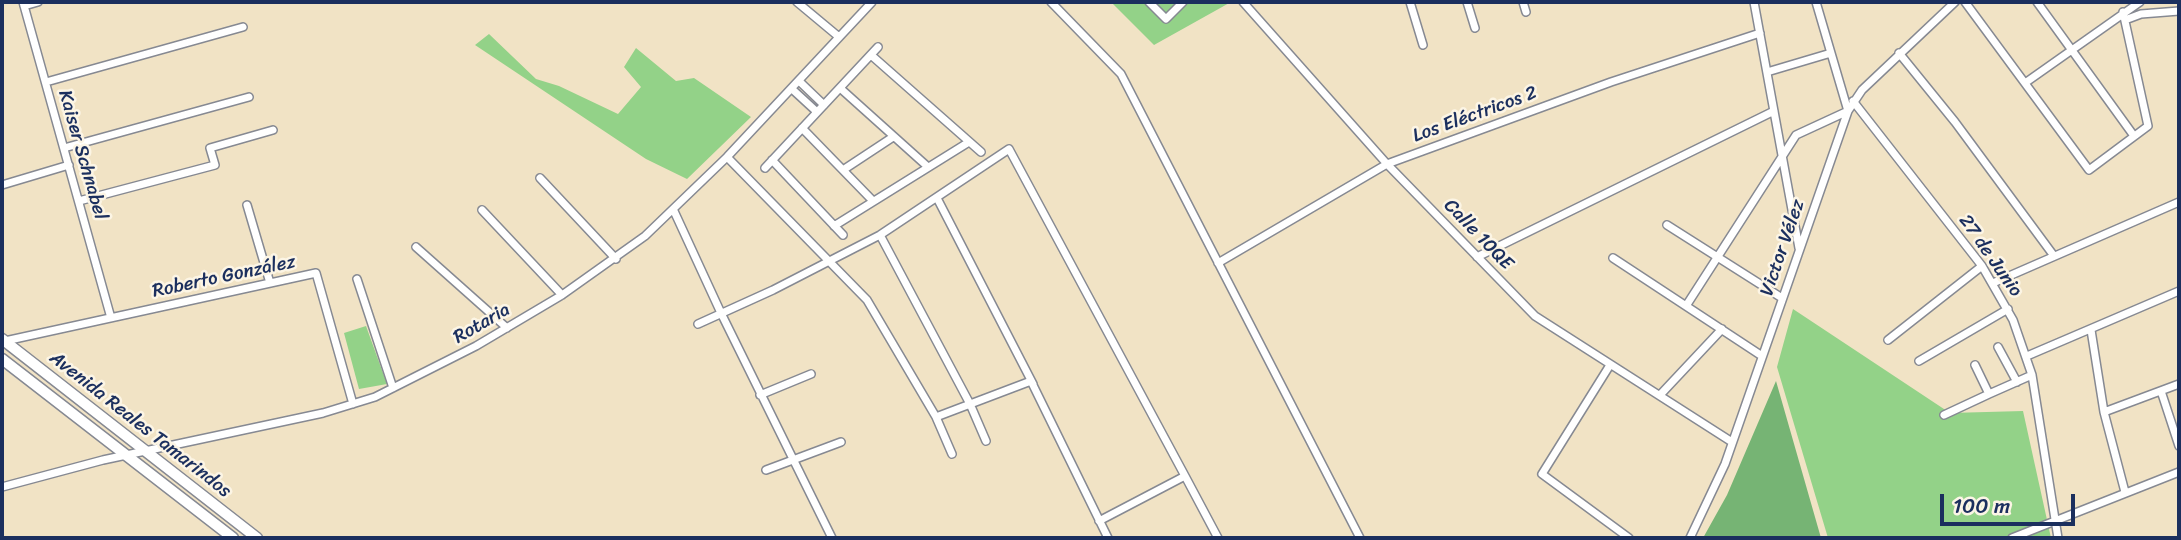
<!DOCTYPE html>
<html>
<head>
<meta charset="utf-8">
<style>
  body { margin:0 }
  #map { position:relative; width:2181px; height:540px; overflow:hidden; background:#f1e3c5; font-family:Sriracha,sans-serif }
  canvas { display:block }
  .frame { position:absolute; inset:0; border:4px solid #1b2f5e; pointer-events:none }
  .scale { position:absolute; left:1940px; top:494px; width:135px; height:32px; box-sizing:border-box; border:4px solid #1b2f5e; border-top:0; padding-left:9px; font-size:21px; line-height:24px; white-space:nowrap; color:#1b2f5e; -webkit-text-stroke:5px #fcf5e5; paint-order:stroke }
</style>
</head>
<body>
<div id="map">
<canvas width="2181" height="540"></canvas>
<div class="frame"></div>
<div class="scale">100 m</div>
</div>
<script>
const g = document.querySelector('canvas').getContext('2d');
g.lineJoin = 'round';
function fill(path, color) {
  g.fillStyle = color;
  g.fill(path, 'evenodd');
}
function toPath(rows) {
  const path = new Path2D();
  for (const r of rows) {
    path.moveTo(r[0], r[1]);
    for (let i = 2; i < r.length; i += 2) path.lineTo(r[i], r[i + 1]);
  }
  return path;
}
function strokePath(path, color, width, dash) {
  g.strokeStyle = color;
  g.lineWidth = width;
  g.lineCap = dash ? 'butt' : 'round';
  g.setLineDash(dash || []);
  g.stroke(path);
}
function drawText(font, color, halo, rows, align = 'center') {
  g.font = font + ' Sriracha,sans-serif';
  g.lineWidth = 5;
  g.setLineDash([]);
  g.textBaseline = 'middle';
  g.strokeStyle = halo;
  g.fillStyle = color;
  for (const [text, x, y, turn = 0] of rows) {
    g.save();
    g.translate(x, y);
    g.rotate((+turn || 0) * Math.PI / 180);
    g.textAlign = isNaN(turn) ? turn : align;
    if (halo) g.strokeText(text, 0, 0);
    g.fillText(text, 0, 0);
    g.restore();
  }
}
const green = toPath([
  [1111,2,1231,2,1154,45],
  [489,34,536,79,559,86,618,114,641,87,624,67,636,48,676,81,694,78,751,117,687,179,646,159,475,45],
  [1793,309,1950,413,2023,411,2051,538,1828,538,1777,367],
  [366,326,387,384,359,389,344,333]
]);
const forest = toPath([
  [1776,381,1821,538,1703,538,1727,495]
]);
const minor = toPath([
  [23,2,111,318],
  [797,2,839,37],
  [1051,2,1121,74,1360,538],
  [1149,2,1166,19,1183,2],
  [1243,2,1387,164,1535,316,1732,442],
  [1410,2,1423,45],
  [1467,2,1475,28],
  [1523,2,1526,12],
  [1754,2,1799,248],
  [1965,2,2089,170,2148,126,2123,12],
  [2037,2,2134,136],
  [24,6,38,2],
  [2125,20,2141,14,2179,11],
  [1899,53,1955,122,2054,256],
  [871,55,981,152],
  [1767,72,1831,53],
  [799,81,824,105],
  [46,82,243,27],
  [2025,83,2140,2],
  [840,88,928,167],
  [792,89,817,112],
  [1853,101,1982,266,2013,320,2032,375,2058,538],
  [802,128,873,201],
  [64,148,249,97],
  [727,157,867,300,936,417,952,454],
  [772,160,843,235],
  [765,168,878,47],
  [843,170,893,137],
  [540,178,616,259],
  [2,185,69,165],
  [937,198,1033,384],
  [79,201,215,165,210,148,273,130],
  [247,205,270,283],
  [482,210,562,295],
  [674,211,721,313,832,538],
  [1667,225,1782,298],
  [834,226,969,142],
  [880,235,970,404,986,441],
  [416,247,507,328],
  [1477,257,1774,111],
  [1613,258,1762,356],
  [1218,263,1387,164,1611,82,1760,33],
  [357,279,393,388],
  [1993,283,2179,202],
  [1686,306,1796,135,1848,111,1816,2],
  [698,324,773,290,880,235,1009,149,1185,476],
  [2091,330,2104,412,2125,492],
  [1888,340,1982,266],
  [5,341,316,273,353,404],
  [1998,347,2017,382],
  [2027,356,2179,291],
  [1919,361,2008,309],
  [1610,365,1542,474,1629,538],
  [1975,365,1989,394,2032,375],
  [2161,391,2179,446],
  [760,395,811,374],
  [1660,395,1722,329],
  [2104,412,2179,384],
  [1944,415,1989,394],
  [936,417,1031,381,1108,538],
  [766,470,841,442],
  [2,487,103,460,323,413,375,397,476,346,562,295,645,236,727,157,872,2],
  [1099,521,1185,476,1218,538],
  [1690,538,1725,464,1848,111,1862,90,1955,2],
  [2012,538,2179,472]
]);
const secondary = toPath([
  [2,339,257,538],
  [2,359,233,538]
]);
const streetNames = [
  ["Los Eléctricos 2",1475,115,-20],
  ["Kaiser Schnabel",82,155,74],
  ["Calle 10QE",1478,235,46],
  ["Victor Vélez",1783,248,-71],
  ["27 de Junio",1990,256,55],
  ["Roberto González",224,277,-12],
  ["Rotaria",482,324,-30],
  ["Avenida Reales Tamarindos",140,425,38]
];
fill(green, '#93d288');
fill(forest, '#76b474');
strokePath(minor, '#868992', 10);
strokePath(secondary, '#868992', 13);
strokePath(minor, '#fff', 7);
strokePath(secondary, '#fff', 10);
drawText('19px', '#1b2f5e', '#fcf5e5', streetNames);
</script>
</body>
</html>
